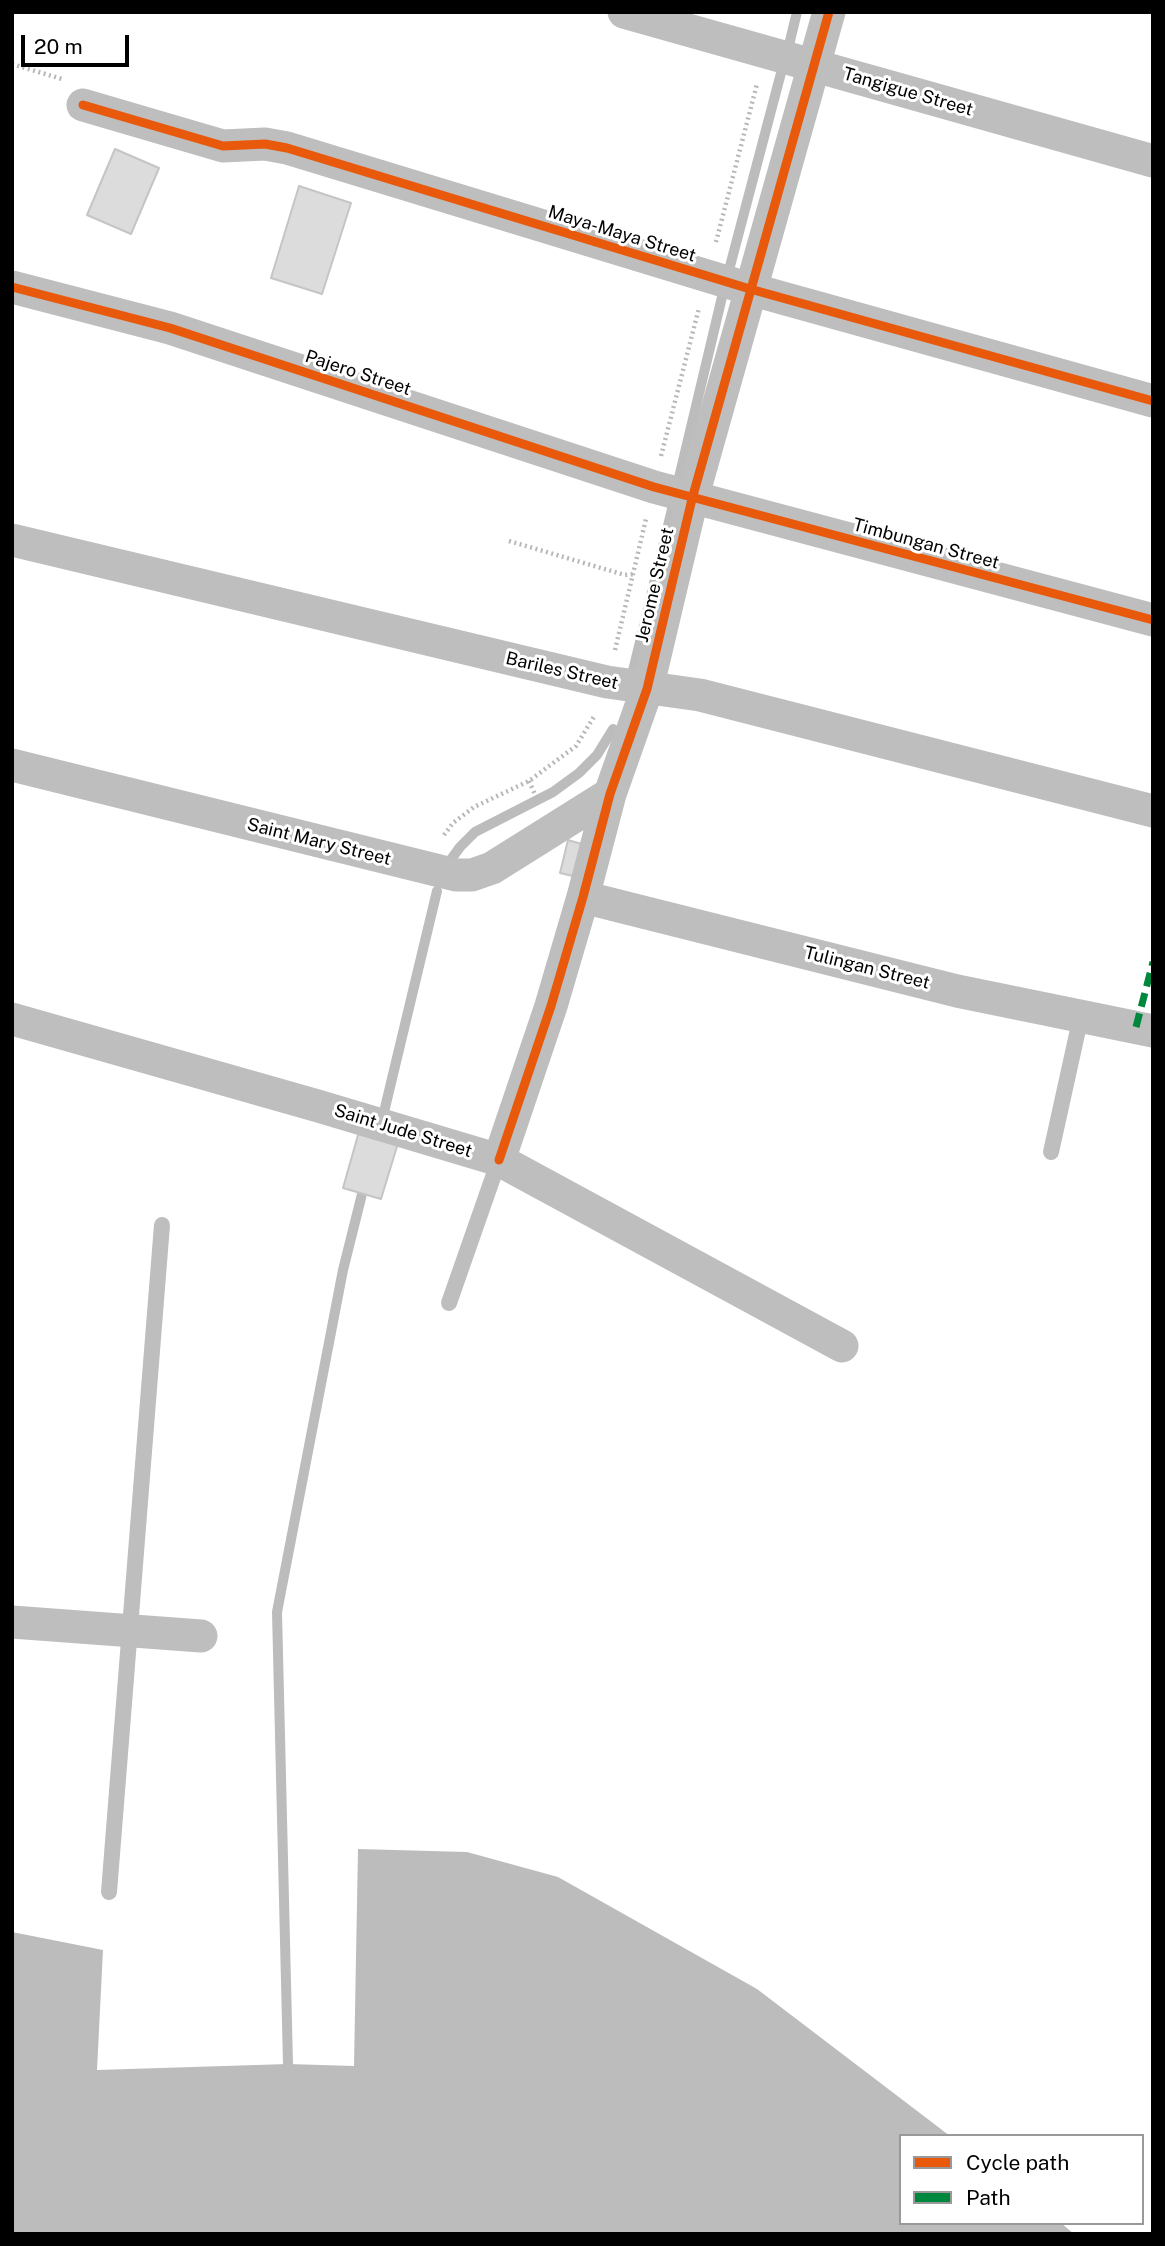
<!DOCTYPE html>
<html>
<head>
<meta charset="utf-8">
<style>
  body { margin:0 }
  #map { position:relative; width:1165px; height:2246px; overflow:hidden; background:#fff; font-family:"Public Sans",sans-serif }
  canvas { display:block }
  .frame { position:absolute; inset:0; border:14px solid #000; pointer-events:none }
  .legend { position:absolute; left:899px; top:2134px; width:245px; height:91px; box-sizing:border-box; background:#fff; border:2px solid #999; margin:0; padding:9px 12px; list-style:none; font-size:21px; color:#000 }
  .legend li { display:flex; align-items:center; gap:14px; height:35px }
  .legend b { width:35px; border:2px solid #999 }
  .scale { position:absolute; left:21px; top:35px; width:108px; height:32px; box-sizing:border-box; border:4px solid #000; border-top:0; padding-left:9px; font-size:21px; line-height:24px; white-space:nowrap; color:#000; -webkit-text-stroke:5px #fff; paint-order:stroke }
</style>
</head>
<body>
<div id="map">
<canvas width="1165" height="2246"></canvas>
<div class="frame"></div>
<ul class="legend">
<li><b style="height:9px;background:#e8590c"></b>Cycle path</li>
<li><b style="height:9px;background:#00873e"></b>Path</li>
</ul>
<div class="scale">20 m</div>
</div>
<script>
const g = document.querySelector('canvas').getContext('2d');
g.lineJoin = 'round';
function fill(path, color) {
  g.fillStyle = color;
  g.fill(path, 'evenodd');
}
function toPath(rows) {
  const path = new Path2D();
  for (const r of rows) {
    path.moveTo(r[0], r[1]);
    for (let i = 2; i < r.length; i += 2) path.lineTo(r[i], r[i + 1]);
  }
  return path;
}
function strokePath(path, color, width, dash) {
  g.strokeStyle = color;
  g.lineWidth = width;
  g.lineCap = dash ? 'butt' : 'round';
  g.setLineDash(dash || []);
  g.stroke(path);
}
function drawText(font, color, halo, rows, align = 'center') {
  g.font = font + ' "Public Sans",sans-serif';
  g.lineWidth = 6;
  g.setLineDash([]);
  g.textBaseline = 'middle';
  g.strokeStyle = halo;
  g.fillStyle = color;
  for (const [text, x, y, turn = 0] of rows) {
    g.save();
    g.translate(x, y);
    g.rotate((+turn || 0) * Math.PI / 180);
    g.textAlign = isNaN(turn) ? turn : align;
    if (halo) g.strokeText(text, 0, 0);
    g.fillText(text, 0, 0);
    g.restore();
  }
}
const water = toPath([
  [358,1849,467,1852,558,1877,757,1989,950,2136,901,2136,901,2223,1061,2223,1074,2234,12,2234,12,1932,103,1950,97,2070,288,2064,354,2066]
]);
const stream = toPath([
  [788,49,797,12],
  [729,270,781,73],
  [678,482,722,297],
  [632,675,673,505],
  [447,865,460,847,475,832,553,792,579,773,597,755,613,729],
  [384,1112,437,891],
  [288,2064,277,1612,343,1270,362,1194]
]);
const building = toPath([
  [115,149,159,168,131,234,87,215,115,149],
  [299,186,351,203,322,294,271,278,299,186],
  [568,840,585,845,577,877,560,873,568,840],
  [360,1128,399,1140,381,1199,343,1188,360,1128]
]);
const path = toPath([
  [12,64,62,79],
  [716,242,757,84],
  [661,456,699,308],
  [509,541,625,575,634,574],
  [615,650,646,519],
  [529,781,537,799],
  [444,835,453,823,474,807,529,781,576,746,595,715]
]);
const service = toPath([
  [1051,1152,1081,1016],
  [449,1303,499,1160],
  [109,1892,162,1225]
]);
const minor = toPath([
  [624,12,1153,161],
  [83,105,223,146,265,144,287,148,750,289,1153,401],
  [12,287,170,328,654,487,1153,620],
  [12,540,607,682,700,695,1153,811],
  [12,765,456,875,472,875,492,868,610,794],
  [583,897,957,991,1153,1031],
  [12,1019,318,1106,499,1160,842,1346],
  [499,1160,551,1006,583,897,610,794,647,689,692,499,829,12],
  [12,1622,201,1636]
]);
const quiet = toPath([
  [1136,1027,1153,962]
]);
const cycleway = toPath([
  [83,105,223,146,265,144,287,148,750,289,1153,401],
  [12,287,170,328,654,487,1153,620],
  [499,1160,551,1006,583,897,610,794,647,689,692,499,829,12]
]);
const streetNames = [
  ["Tangigue Street",908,92,16],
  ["Maya-Maya Street",622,234,17],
  ["Pajero Street",358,373,18],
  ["Timbungan Street",926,544,15],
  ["Jerome Street",655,585,-77],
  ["Bariles Street",562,671,13],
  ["Saint Mary Street",319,842,14],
  ["Tulingan Street",867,968,14],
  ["Saint Jude Street",403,1131,17]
];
fill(water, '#bcbcbc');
strokePath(stream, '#bcbcbc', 10);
fill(building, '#dcdcdc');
strokePath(building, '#c5c5c5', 2);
strokePath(path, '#b8b8b8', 4.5, [2, 3.5]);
strokePath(service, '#bebebe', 16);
strokePath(minor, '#bebebe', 33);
strokePath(quiet, '#00873e', 7, [14, 7]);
strokePath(cycleway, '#e8590c', 9);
drawText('18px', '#000', '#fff', streetNames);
</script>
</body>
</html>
